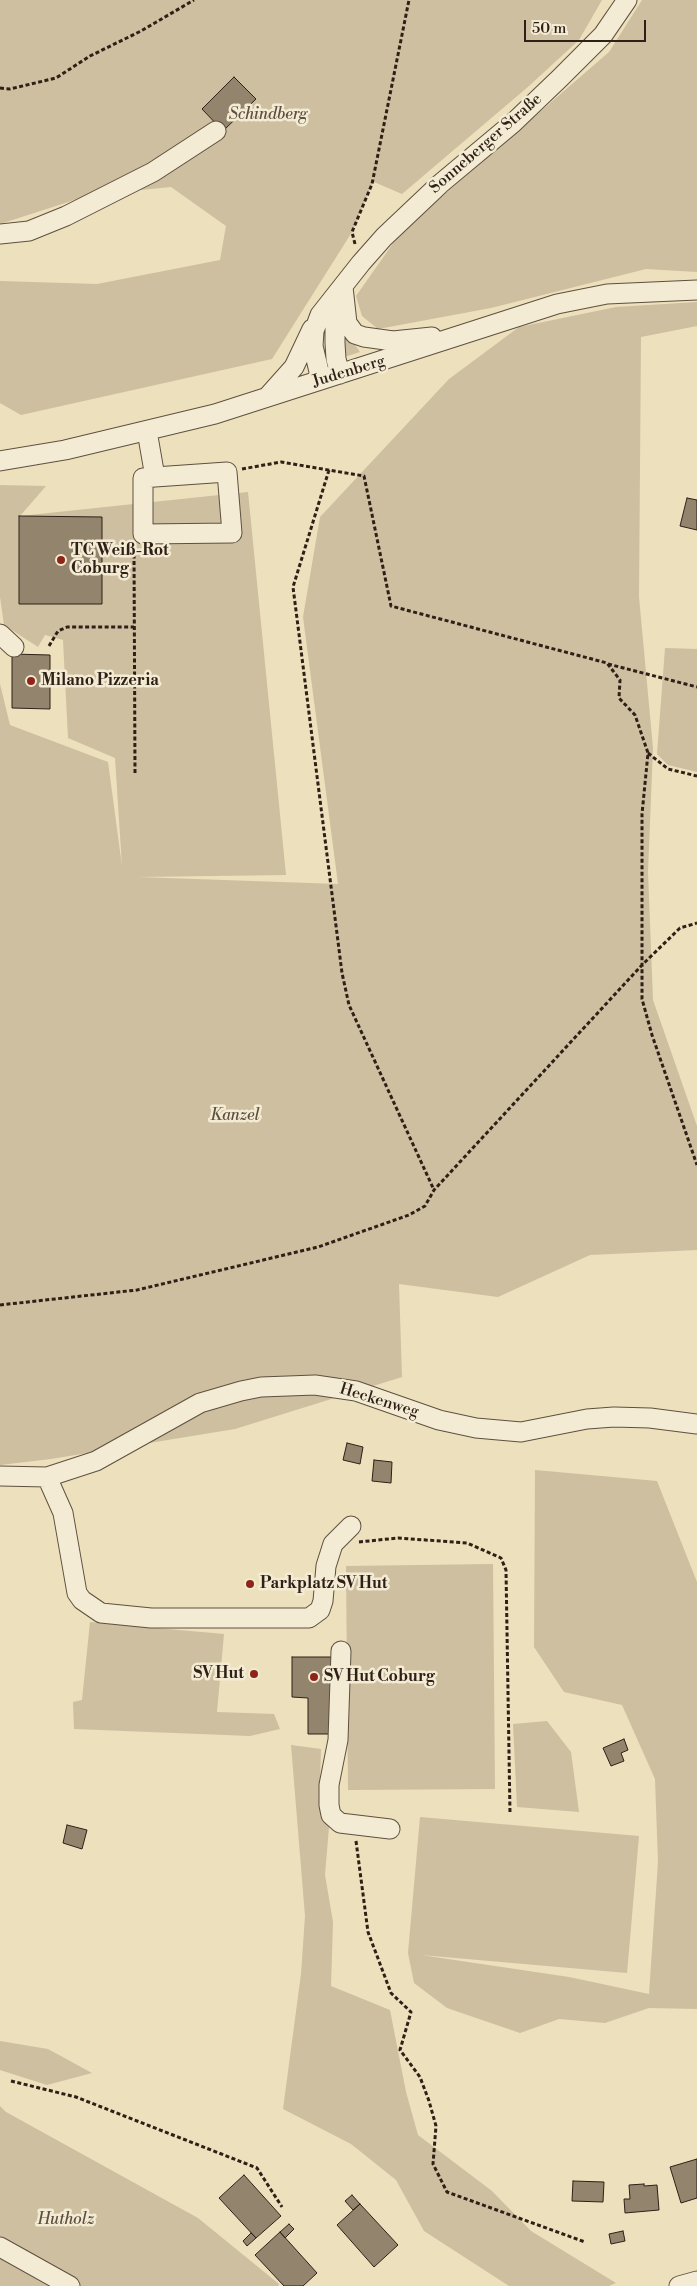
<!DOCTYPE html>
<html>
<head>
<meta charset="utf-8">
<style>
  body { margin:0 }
  #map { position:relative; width:697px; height:2286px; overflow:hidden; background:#ede0bc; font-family:"Libre Bodoni",serif }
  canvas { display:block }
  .scale { position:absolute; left:524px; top:20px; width:122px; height:22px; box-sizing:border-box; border:2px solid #2f2017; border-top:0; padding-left:6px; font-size:15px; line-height:18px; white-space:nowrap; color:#2f2017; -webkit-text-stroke:4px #f3ebd3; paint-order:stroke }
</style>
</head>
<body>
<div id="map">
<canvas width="697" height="2286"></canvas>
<div class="scale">50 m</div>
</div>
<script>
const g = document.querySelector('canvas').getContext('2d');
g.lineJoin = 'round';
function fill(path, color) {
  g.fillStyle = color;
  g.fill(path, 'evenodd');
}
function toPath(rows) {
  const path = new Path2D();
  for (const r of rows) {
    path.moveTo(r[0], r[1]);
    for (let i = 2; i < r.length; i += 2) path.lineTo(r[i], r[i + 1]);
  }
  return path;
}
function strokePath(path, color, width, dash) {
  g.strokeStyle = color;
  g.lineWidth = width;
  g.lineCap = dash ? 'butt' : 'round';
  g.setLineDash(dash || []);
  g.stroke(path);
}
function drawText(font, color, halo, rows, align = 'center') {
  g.font = font + ' "Libre Bodoni",serif';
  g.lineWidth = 5;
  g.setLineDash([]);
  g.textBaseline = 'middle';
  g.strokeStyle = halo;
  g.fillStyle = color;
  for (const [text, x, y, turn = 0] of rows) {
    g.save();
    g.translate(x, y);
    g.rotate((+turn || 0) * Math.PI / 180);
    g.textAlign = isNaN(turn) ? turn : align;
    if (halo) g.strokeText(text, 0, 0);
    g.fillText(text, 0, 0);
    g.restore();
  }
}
const green = toPath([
  [0,0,602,0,579,40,529,86,402,194,374,182,372,184,352,232,272,359,21,415,0,403,0,281,97,284,220,260,226,226,171,187,90,195,0,224],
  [642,0,697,0,697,272,646,269,491,308,378,329,362,316,356,296,401,232,609,52],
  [697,302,697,326,641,337,639,597,653,748,648,872,653,1000,697,1126,697,1250,590,1255,498,1297,399,1284,402,1377,235,1429,51,1459,0,1465,0,684,10,725,108,762,122,866,115,758,68,738,63,640,45,635,38,647,4,625,0,597,0,485,46,486,20,516,248,492,286,875,138,877,338,884,303,617,320,517,449,379,519,327,616,307],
  [344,334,353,342,360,352,341,358],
  [665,648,697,649,697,772,668,765,657,754],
  [535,1470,657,1481,697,1582,697,2009,649,2008,605,2023,559,2019,520,2033,447,2008,414,1983,408,1953,420,1817,639,1836,627,1973,421,1955,569,1977,649,1994,658,1862,655,1779,622,1705,564,1692,534,1647],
  [493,1564,495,1789,348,1790,346,1566],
  [90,1622,224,1634,217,1712,274,1714,280,1729,250,1736,74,1729,73,1702,82,1700],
  [547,1721,571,1752,579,1812,517,1807,513,1724],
  [291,1745,321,1749,320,1782,329,1827,325,1875,333,1922,331,1986,390,2010,406,2092,418,2135,492,2191,531,2231,616,2283,609,2286,509,2286,424,2231,396,2180,351,2144,283,2109,301,1974,305,1916],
  [0,2041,48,2049,92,2073,47,2085,0,2070],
  [0,2106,6,2112,198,2218,279,2284,278,2286,0,2286]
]);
const building = toPath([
  [234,77,256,99,223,131,202,109,234,77],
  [687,498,697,500,697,530,680,526,687,498],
  [19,516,102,517,102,604,19,604,19,516],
  [12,654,50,655,50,709,12,708,12,654],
  [347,1443,363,1447,360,1464,343,1460,347,1443],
  [374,1460,392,1462,391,1483,372,1481,374,1460],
  [292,1657,337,1657,334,1734,308,1734,308,1698,292,1697,292,1657],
  [624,1739,628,1750,621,1753,624,1761,611,1766,603,1748,624,1739],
  [67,1825,87,1830,82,1849,63,1843,67,1825],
  [697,2159,697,2198,681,2203,670,2167,697,2159],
  [244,2175,281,2216,256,2238,219,2198,244,2175],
  [573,2181,604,2182,603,2202,572,2201,573,2181],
  [644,2184,644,2186,657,2185,659,2210,625,2213,624,2199,630,2199,629,2185,644,2184],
  [352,2195,360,2204,353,2210,345,2201,352,2195],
  [360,2204,398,2245,374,2267,337,2225,360,2204],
  [289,2224,294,2229,285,2238,280,2232,289,2224],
  [623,2231,625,2241,611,2244,609,2234,623,2231],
  [280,2232,317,2273,303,2286,284,2286,255,2255,280,2232],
  [251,2233,256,2238,247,2246,243,2241,251,2233]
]);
const path = toPath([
  [0,88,10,89,56,78,90,56,141,31,194,0],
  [355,244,352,232,372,184,409,0],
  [242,469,281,462,364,476,391,606,607,663,620,680,619,698,635,715,648,753,642,814,642,999,652,1035,697,1165],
  [329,470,293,587,342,973,349,1005,434,1190],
  [49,646,58,631,67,627,134,627],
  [608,664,697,687],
  [648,753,668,769,697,776],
  [135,773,134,551,136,547],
  [0,1305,137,1290,318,1247,409,1215,425,1206,434,1190,642,965,680,928,697,923],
  [359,1542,398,1538,467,1543,501,1558,506,1570,510,1814],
  [356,1841,368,1932,391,1993,411,2012,400,2050,420,2077,429,2101,436,2126,433,2164,447,2192,585,2242],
  [11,2081,76,2097,257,2168,282,2207]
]);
const minor = toPath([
  [0,234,29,231,66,216,153,172,216,131],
  [343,287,347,323,355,334,364,337,393,341,432,337],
  [339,303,335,324,335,343,336,359,340,374],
  [321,380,313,346,314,331,320,315,361,263,384,237,440,184,513,123,560,78,603,35,627,0],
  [269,395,294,367,312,329],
  [147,431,155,477,227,472,232,533,143,534,143,478,155,477],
  [0,461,65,450,215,414,557,304,607,294,697,290],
  [0,634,14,647],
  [0,1476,47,1477,96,1461,200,1403,241,1391,261,1387,315,1385,356,1391,439,1420,476,1428,521,1432,587,1419,614,1417,650,1418,697,1424],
  [47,1477,63,1513,77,1593,82,1600,101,1613,151,1618,309,1618,320,1610,323,1601,326,1566,333,1544,351,1526],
  [341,1651,338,1740,329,1785,329,1805,331,1815,340,1823,390,1829],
  [0,2247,70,2286],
  [679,2286,697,2281]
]);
const markers = [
  [61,560,5,"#8f2418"],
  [31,681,5,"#8f2418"],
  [250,1584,5,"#8f2418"],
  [254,1674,5,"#8f2418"],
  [314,1677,5,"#8f2418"]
];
const parkNames = [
  ["Schindberg",268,115],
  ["Kanzel",235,1116],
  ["Hutholz",66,2220]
];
const streetNames = [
  ["Sonneberger Straße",486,144,-41],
  ["Judenberg",349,372,-17],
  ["Heckenweg",379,1401,17]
];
const poiNames = [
  ["TC Weiß-Rot",71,551],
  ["Coburg",71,569],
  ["Milano Pizzeria",41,681],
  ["Parkplatz SV Hut",260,1584],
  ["SV Hut",244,1674,"right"],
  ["SV Hut Coburg",324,1677]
];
fill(green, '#cdbfa0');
fill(building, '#92846d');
strokePath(building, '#2f2017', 1);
strokePath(minor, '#5e5040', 21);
strokePath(path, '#2f2017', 3, [4, 2.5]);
strokePath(minor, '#f3ebd3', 19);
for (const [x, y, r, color] of markers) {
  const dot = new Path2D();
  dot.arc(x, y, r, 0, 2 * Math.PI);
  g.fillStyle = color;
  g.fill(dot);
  strokePath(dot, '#f3ebd3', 2);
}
drawText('italic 16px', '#5e5040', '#f3ebd3', parkNames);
drawText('16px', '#2f2017', '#f3ebd3', streetNames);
drawText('bold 16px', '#2f2017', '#f3ebd3', poiNames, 'left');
</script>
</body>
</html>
